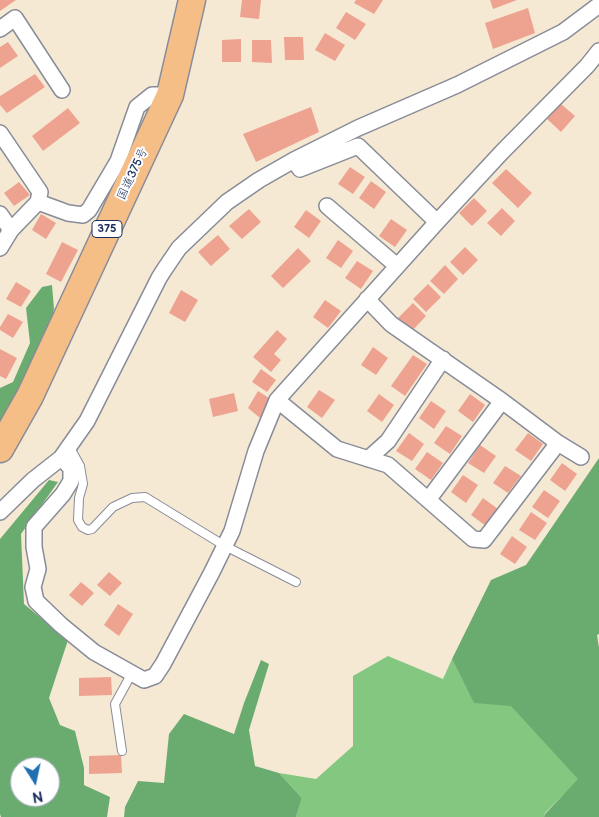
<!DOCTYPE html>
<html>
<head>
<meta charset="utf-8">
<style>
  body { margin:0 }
  #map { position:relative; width:599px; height:817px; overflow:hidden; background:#f5e9d4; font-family:"Balsamiq Sans",sans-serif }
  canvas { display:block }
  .north { position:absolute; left:10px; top:757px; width:50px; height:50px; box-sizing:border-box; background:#fff; border:1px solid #a4acbf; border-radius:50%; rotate:170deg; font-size:14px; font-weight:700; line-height:20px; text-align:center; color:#1b2f5e }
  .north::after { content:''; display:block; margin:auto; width:18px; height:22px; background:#1f6fb2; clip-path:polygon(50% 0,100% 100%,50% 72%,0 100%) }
</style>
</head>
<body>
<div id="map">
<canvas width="599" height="817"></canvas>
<div class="north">N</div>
</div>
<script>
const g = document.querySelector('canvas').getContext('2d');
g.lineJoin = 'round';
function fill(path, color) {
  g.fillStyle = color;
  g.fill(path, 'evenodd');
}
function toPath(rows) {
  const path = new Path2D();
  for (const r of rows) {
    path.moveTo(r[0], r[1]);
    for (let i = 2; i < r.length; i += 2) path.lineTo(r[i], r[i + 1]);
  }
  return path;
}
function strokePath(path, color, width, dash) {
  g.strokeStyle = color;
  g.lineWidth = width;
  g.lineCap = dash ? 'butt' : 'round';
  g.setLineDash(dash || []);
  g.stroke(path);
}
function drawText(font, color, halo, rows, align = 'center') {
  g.font = font + ' "Balsamiq Sans","Klee One",sans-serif';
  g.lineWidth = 4;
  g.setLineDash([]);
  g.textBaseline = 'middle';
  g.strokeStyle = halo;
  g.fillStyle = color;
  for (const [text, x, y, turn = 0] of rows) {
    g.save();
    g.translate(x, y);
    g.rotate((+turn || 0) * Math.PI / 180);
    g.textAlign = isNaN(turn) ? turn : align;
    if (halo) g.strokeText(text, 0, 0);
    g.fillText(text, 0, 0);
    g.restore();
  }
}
const green = toPath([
  [388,656,443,679,452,659,474,702,511,705,579,779,545,813,544,817,296,817,302,798,279,773,316,779,353,746,353,676]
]);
const forest = toPath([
  [52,285,54,309,46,344,0,430,0,388,13,382,30,343,26,308,42,287],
  [599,458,599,634,597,635,599,648,599,817,544,817,545,814,578,779,511,706,474,703,452,659,491,580,526,565],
  [49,480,58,482,21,534,24,604,68,640,49,698,60,725,75,731,84,768,84,785,110,797,107,817,1,817,0,814,0,539],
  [20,767,50,767,50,797,20,797],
  [261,660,269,664,249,730,255,766,279,773,302,798,296,817,124,817,125,807,138,781,164,783,169,734,184,714,234,734,244,703]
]);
const building = toPath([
  [0,0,16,0,0,11],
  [242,0,261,0,259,19,240,17],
  [356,0,383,0,374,14,354,3],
  [490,0,517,0,493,9],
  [528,8,535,33,493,49,485,23],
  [346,12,366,24,355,40,336,28],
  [325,33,345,45,335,61,315,50],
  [284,37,303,37,304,60,285,60],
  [241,39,241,62,222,62,222,40],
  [252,40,271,40,272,63,252,62],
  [8,42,18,56,0,68,0,47],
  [35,74,45,87,7,113,0,105,0,96],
  [561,104,575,116,561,132,547,119],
  [311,107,319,132,256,162,243,134],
  [68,108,80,123,43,151,32,136],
  [350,167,365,177,353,194,338,184],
  [506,169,532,193,518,208,492,183],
  [371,181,386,192,374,209,359,198],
  [19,182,30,195,14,206,4,193],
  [474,198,487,211,472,226,459,213],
  [502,208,515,221,501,236,487,223],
  [249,209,261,222,242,239,229,226],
  [306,210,321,221,309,238,294,227],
  [41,214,56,223,46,239,32,230],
  [391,219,407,230,395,247,379,236],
  [218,235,230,249,211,266,198,252],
  [338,240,353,251,341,268,326,258],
  [62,242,78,250,61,282,46,274],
  [465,247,478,260,463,275,450,262],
  [298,248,311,261,283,288,271,276],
  [357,261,373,271,361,289,345,278],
  [445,265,458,279,444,294,430,281],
  [16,282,31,291,21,307,6,299],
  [428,284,441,297,426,312,413,299],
  [181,290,198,300,185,322,169,313],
  [325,300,341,311,328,328,313,317],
  [413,303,426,316,411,332,398,318],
  [8,314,23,322,13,338,0,330,0,327],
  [277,330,287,339,274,354,281,360,271,372,253,357],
  [373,347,388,358,376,375,361,365],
  [0,349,17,358,6,379,0,376],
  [413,355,427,364,405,396,391,386],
  [261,369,276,380,267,392,252,382],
  [319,390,335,400,322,418,307,407],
  [258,391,272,400,260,418,248,408],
  [234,393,238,411,213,417,209,399],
  [379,394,394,405,382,422,367,411],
  [470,394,485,405,473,422,458,411],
  [431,401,446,411,434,429,419,418],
  [446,426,462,436,450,454,434,443],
  [409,433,424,444,412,461,396,451],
  [528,433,543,444,531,461,515,450],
  [480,445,496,456,484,473,468,463],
  [427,452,443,463,431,480,415,469],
  [562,463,577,474,565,491,550,480],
  [505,466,521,476,508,493,493,483],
  [463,475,478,485,466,503,451,492],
  [544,490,560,501,548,518,532,507],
  [483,498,498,509,486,526,471,515],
  [531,512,547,523,535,540,519,530],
  [512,536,527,547,515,564,500,554],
  [109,572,122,583,110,596,97,585],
  [81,582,94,593,82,606,69,595],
  [118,604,133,614,119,636,104,625],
  [111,677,112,695,79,696,79,678],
  [121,755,122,773,89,774,89,756]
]);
const lane = toPath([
  [69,446,80,466,83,484,79,498,78,520,82,527,88,530,92,529,113,507,132,498,145,497,225,546,296,582],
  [122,751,115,704,132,673]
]);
const street = toPath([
  [0,29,15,18,62,90],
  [0,133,40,192,38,202],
  [294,160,300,169,358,146,437,222],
  [327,206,397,266],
  [0,214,11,230],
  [0,248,11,230,38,202,68,213,83,215,89,210,118,161,137,107,152,95,170,95],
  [367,299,391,324,502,401,558,443,581,457],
  [277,400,337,449,388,465,473,539,484,540,558,443],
  [61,458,71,468,71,481,63,494,34,527,34,547,38,569,33,587,36,601,61,625,94,652,144,680,155,676,163,664,212,572,232,531,256,451,277,400,437,222,502,152,587,66,599,51],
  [368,459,388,441,443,359],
  [428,500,502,401],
  [0,512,33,480,61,458,87,421,159,278,164,270,179,248,227,202,259,180,294,160,358,128,457,85,563,32,599,5]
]);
const highway = toPath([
  [0,449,30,396,170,95,192,0]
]);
const shields = [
  [107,229,30]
];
const shieldNames = [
  ["375",107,229]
];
const streetNames = [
  ["国道375号",133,174,-65]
];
fill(green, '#83c781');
fill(forest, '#6aac6f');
fill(building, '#eea390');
strokePath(lane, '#888c99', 10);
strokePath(street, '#888c99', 18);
strokePath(highway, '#888c99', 29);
strokePath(lane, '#fff', 8);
strokePath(street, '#fff', 15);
strokePath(highway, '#f6be87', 26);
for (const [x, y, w] of shields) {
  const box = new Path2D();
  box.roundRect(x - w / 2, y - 8.5, w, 17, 4);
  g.fillStyle = '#fff';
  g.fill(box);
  strokePath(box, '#1b2f5e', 1);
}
drawText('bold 11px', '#1b2f5e', null, shieldNames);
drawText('12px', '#1b2f5e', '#fff', streetNames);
</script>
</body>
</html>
